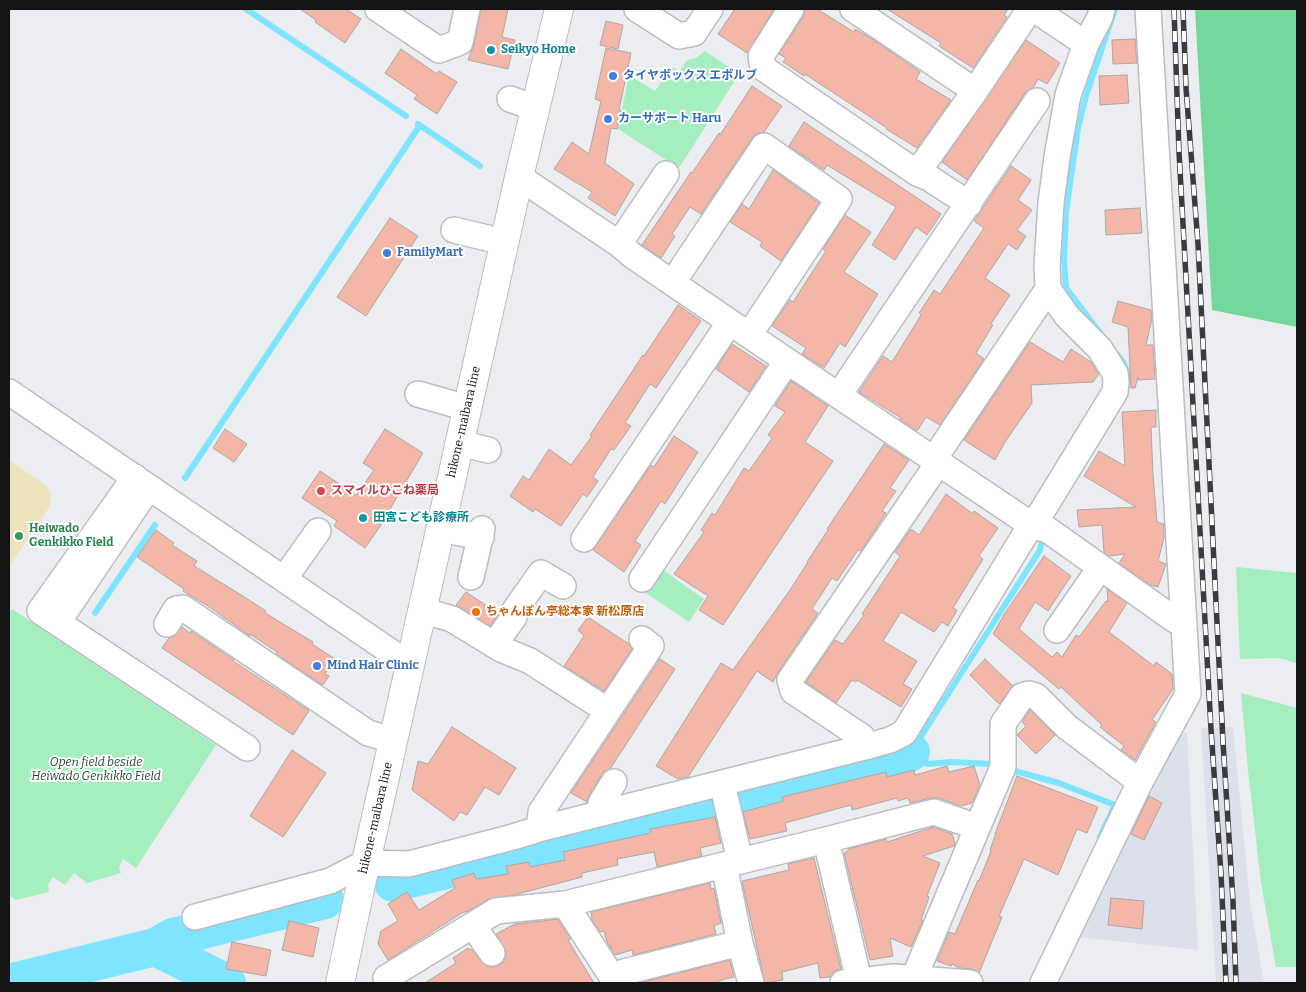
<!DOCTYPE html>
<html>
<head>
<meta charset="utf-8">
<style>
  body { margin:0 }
  #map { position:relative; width:1306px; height:992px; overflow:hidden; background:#ebedf1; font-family:Bitter,serif }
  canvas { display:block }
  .frame { position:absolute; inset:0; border:10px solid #141415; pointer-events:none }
</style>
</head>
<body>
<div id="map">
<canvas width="1306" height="992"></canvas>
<div class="frame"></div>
</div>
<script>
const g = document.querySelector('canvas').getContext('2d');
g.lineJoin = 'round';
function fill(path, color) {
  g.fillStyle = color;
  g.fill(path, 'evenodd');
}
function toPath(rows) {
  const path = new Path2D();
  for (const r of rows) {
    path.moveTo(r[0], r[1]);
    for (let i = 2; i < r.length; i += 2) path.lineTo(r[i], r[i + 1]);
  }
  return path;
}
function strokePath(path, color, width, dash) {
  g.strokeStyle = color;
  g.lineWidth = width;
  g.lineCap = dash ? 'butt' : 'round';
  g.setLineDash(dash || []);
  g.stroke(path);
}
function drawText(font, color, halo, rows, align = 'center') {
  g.font = font + ' Bitter,"Noto Sans JP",serif';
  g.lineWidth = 4;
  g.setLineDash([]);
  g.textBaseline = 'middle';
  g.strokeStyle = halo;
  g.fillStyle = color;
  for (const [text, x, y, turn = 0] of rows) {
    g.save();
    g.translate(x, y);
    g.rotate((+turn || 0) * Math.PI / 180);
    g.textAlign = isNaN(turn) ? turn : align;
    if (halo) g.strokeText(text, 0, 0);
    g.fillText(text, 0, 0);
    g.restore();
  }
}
const built = toPath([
  [1233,727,1250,902,1264,983,1216,983,1201,728],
  [1187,733,1198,950,1078,937,1179,734]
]);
const green = toPath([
  [705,51,739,74,679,168,618,129,629,75,655,91,672,67,680,71,687,60,696,58],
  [1236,567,1297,573,1297,663,1279,658,1240,659],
  [663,570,704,599,689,622,646,593],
  [12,609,216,745,136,868,123,859,119,867,121,873,87,883,74,873,65,885,53,877,48,885,49,892,16,900,9,895,9,613],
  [1241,693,1297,708,1296,967,1276,967,1261,883,1248,770]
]);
const forest = toPath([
  [1195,9,1297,9,1297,327,1212,310]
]);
const sand = toPath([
  [9,460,47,486,51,495,50,506,9,567]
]);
const stream = toPath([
  [246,9,406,116],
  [418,124,480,166],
  [1101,334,1066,288,1064,259,1066,212,1078,128,1086,96,1115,9],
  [1116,353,1123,362,1129,375,1127,387],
  [185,478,420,125],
  [95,613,155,525],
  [992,764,951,762,928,764,918,760,911,752,1040,550,1042,541],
  [1011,770,1059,783,1115,805,1100,837]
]);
const river = toPath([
  [393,883,892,761,911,752],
  [155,947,227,983],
  [9,983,155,947,173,937,325,900]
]);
const building = toPath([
  [300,9,346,9,361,19,345,43,315,22,316,20,300,9],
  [481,9,508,9,502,37,515,40,508,69,468,60,474,45,481,9],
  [735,9,774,9,747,53,718,34,735,9],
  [805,9,817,9,854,32,855,29,874,40,920,72,916,79,951,100,917,148,886,129,887,128,805,74,804,76,783,62,786,58,779,54,803,17,805,9],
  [887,9,1008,9,1004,15,1007,17,973,68,939,46,941,43,887,9],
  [606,21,623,25,618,49,600,45,606,21],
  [1135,39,1137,63,1113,64,1112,40,1135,39],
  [1026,40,1060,63,1047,84,1038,79,1033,88,1025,93,967,180,942,162,1026,40],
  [606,48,631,53,619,110,621,110,617,129,611,128,605,163,634,184,615,216,588,198,592,192,554,169,572,142,589,154,601,101,595,99,606,48],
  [401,49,437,74,439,71,457,82,437,114,414,99,417,95,385,73,401,49],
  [1127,75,1129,103,1100,105,1099,76,1127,75],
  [752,86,782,106,764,132,757,133,752,138,701,214,690,207,672,234,675,236,661,258,642,245,691,172,692,173,719,133,720,135,752,86],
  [804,122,941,214,927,235,916,227,895,260,872,245,896,207,827,165,824,170,789,146,804,122],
  [1011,166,1031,180,1018,200,1032,210,1017,230,1026,236,1017,250,1008,244,985,278,1010,295,991,324,993,325,976,353,984,359,940,425,926,417,917,431,900,420,901,418,859,392,883,356,892,362,921,315,919,313,934,290,940,294,984,228,974,221,1011,166],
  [773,170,819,203,781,261,760,246,762,242,730,222,742,204,749,209,773,170],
  [1140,208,1142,233,1106,235,1105,210,1140,208],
  [845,215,871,232,844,272,878,294,845,347,840,343,824,368,802,354,806,348,772,326,790,300,793,302,826,251,823,249,845,215],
  [390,218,418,236,366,316,337,297,390,218],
  [1118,301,1151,310,1152,319,1146,345,1153,345,1155,379,1138,380,1138,377,1135,388,1131,388,1128,327,1112,322,1118,301],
  [678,305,701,321,656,388,650,384,625,423,631,426,614,450,611,449,593,477,598,481,587,497,583,494,561,526,535,509,533,512,510,496,523,476,529,480,549,449,571,465,592,436,590,435,643,355,644,356,678,305],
  [1030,342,1063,362,1071,349,1091,362,1099,374,1093,382,1031,385,1032,403,1005,442,995,460,964,440,1030,342],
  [732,344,766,366,749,392,716,369,732,344],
  [791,381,828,406,805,442,833,461,723,625,699,610,708,596,674,574,704,532,701,530,712,513,715,515,744,468,749,471,772,438,768,435,785,412,775,406,791,381],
  [1156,410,1156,427,1151,427,1153,475,1157,522,1164,524,1164,538,1158,561,1166,564,1158,587,1150,585,1119,563,1125,554,1109,556,1104,552,1102,525,1079,527,1077,510,1136,507,1084,476,1099,451,1125,466,1122,412,1156,410],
  [225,429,247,444,234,462,213,448,225,429],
  [385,429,423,453,387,514,388,515,365,548,334,526,337,521,302,498,320,471,356,495,374,470,363,463,385,429],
  [674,436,698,452,665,504,661,501,635,541,641,545,624,572,593,550,651,465,654,467,674,436],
  [884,444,909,460,890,488,896,491,882,511,886,513,861,551,858,550,837,581,832,578,812,609,818,613,778,672,773,682,757,671,688,777,678,779,656,766,721,663,733,670,790,590,808,562,807,562,828,530,827,529,884,444],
  [946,494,973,514,974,511,998,528,979,556,983,559,953,608,957,610,948,626,942,622,934,632,901,612,883,641,917,661,903,684,912,689,901,707,857,680,856,682,852,680,836,703,806,682,835,640,843,644,864,615,862,614,900,556,895,552,911,529,919,535,946,494],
  [156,530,174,543,172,545,197,561,194,566,246,598,266,611,265,613,313,642,312,644,335,659,325,674,329,676,323,685,276,654,277,652,250,634,250,636,208,606,183,591,184,589,137,557,156,530],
  [1044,556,1071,576,1048,611,1035,602,1019,629,1052,657,1057,652,1062,657,1076,635,1079,637,1106,601,1108,602,1107,589,1127,603,1109,632,1154,666,1156,662,1172,674,1173,689,1152,720,1156,722,1135,760,1121,750,1124,746,1100,727,1102,725,1061,687,1059,689,993,634,1005,613,1044,556],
  [466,592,499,614,490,626,456,605,466,592],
  [588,617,629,644,632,649,604,691,564,666,584,636,578,630,588,617],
  [182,627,190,633,191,631,234,660,233,661,308,710,309,711,293,735,162,648,169,638,174,636,182,627],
  [660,659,675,669,610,769,602,774,589,795,587,802,571,793,660,659],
  [985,659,1013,686,999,704,970,675,985,659],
  [1030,710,1055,735,1036,754,1017,735,1026,726,1022,722,1030,710],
  [452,727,516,768,499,795,485,787,467,815,460,812,454,821,412,790,418,761,428,764,452,727],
  [292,750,326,773,283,837,250,816,292,750],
  [947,766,949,772,974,766,980,785,972,803,961,806,939,798,931,798,910,803,908,798,898,801,897,798,852,810,851,805,785,823,787,831,750,839,743,812,783,801,782,797,886,772,887,777,914,770,915,775,947,766],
  [1017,776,1098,807,1087,833,1077,829,1058,875,1024,859,999,916,1002,917,979,973,972,969,959,968,952,964,951,966,937,961,949,932,955,934,978,880,979,881,991,851,990,850,996,833,995,834,1017,776],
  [1149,796,1162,803,1144,840,1131,834,1149,796],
  [715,817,721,843,700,848,702,856,657,867,654,852,617,859,618,865,582,873,582,877,514,895,489,899,468,911,462,913,388,960,378,944,381,931,398,921,388,904,407,892,419,910,455,888,452,880,474,873,476,879,508,874,506,866,529,862,530,867,565,860,563,852,651,833,650,829,715,817],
  [933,827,952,834,955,843,954,846,923,856,940,863,927,896,929,897,921,920,923,920,911,947,890,938,893,956,870,960,844,853,848,851,848,849,886,839,887,842,933,827],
  [814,858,841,969,835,971,830,977,820,978,818,963,782,972,783,980,765,983,742,881,789,870,788,864,814,858],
  [710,883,711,889,714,888,721,923,714,926,716,934,633,955,632,950,615,955,607,942,604,931,600,932,592,920,591,912,710,883],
  [1111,898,1144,901,1142,929,1108,925,1111,898],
  [558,919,571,939,568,940,594,983,425,983,456,963,453,958,468,948,469,950,471,949,486,966,493,967,500,965,505,959,506,951,496,934,515,924,558,919],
  [289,921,319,928,313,957,282,950,289,921],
  [232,942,271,950,266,976,226,969,232,942],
  [730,960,734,977,718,981,718,983,639,983,730,960]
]);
const minor = toPath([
  [378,9,439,50,460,42,467,9],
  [637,9,679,36,694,33,710,9],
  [791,9,761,56,763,68,917,173,929,178,969,204],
  [853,9,975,91],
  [1034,9,1086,44],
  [510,99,535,108],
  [917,173,975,91,1030,9],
  [519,177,619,244,633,256,787,361,1033,526,1048,530,1175,620,1183,620],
  [454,230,504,242],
  [619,244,666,174],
  [673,282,764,146,839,199,749,335],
  [9,392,410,665],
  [418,394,467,408],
  [839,395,1037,101],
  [459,443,488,450],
  [934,459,1048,289],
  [135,477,40,611,247,748],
  [440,529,481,537],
  [584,539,730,322],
  [471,577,482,529],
  [284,579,318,531],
  [642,579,787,361],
  [422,610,452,619,501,649,530,661,608,711],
  [58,622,149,487],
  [167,624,176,609,183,608,368,733,393,740],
  [1057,630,1100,568],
  [494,645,514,617,515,610,541,573,563,586],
  [865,747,862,737,793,691,790,680,939,462],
  [722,783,740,861],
  [602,813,601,803,614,782],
  [539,829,541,812,651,646,642,639],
  [826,840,859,981],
  [724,865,740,943,751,983],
  [565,904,616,983],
  [195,917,330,881,365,863,409,864,513,837,539,829,865,747,890,740,904,733,1026,533,1033,526,1115,392,1116,382,1115,373,1100,349,1067,316,1048,289,1047,266,1051,203,1057,157,1068,95,1086,44,1100,17,1102,9],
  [473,926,492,953],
  [612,977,624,972,740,943],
  [386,978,496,911,565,904,826,840,934,812,977,827],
  [916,979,919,966,1003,767,1003,724,1022,696,1029,694,1036,696,1067,727,1140,782],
  [843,983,894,977,970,983],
  [1043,983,1140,782,1188,694,1148,9]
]);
const major = toPath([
  [340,983,362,880,519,177,559,9]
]);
const rail = toPath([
  [1174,9,1179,152,1211,729,1221,874,1226,983],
  [1183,9,1186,88,1198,244,1223,742,1233,901,1236,983]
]);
const markers = [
  [491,50,5,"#0f9aa8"],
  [613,76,5,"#3f7fe0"],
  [608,119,5,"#3f7fe0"],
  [387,253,5,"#3f7fe0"],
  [321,491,5,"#e0444e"],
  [363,518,5,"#0f9aa8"],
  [19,536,5,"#2e9e5b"],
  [476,612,5,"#e8710a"],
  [317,666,5,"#3f7fe0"]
];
const cultureNames = [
  ["Seikyo Home",501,50],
  ["田宮こども診療所",373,518]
];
const shopNames = [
  ["タイヤボックス エボルブ",623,76],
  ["カーサポート Haru",618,119],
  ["FamilyMart",397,253],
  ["Mind Hair Clinic",327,666]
];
const streetNames = [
  ["hikone-maibara line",464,422,-77],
  ["hikone-maibara line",376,818,-77]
];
const healthNames = [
  ["スマイルひこね薬局",331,491]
];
const leisureNames = [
  ["Heiwado",29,529],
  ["Genkikko Field",29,543]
];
const foodNames = [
  ["ちゃんぽん亭総本家 新松原店",486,612]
];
const parkNames = [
  ["Open field beside",96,763],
  ["Heiwado Genkikko Field",96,777]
];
fill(built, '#dce0eb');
fill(green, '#a4eebf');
fill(forest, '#74d79c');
fill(sand, '#ede4be');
strokePath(stream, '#7fe4ff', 6);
strokePath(river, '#7fe4ff', 38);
fill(building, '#f4b6a6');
strokePath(building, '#aca7a6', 1);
strokePath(minor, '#bcbdc1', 28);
strokePath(major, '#bcbdc1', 30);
strokePath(minor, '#fff', 25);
strokePath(major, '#fff', 28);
strokePath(rail, '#3b3b3d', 5.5);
strokePath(rail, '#fff', 4, [11]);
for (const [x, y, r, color] of markers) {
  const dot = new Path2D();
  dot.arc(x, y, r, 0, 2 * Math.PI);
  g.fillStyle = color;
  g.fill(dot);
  strokePath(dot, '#fff', 2);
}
drawText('bold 12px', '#0d838f', '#fff', cultureNames, 'left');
drawText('bold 12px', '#366cbe', '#fff', shopNames, 'left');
drawText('12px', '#141415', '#fff', streetNames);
drawText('bold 12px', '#be3a42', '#fff', healthNames, 'left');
drawText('bold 12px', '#27864d', '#fff', leisureNames, 'left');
drawText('bold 12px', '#c56008', '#fff', foodNames, 'left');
drawText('italic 12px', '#224b33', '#fff', parkNames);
</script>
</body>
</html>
